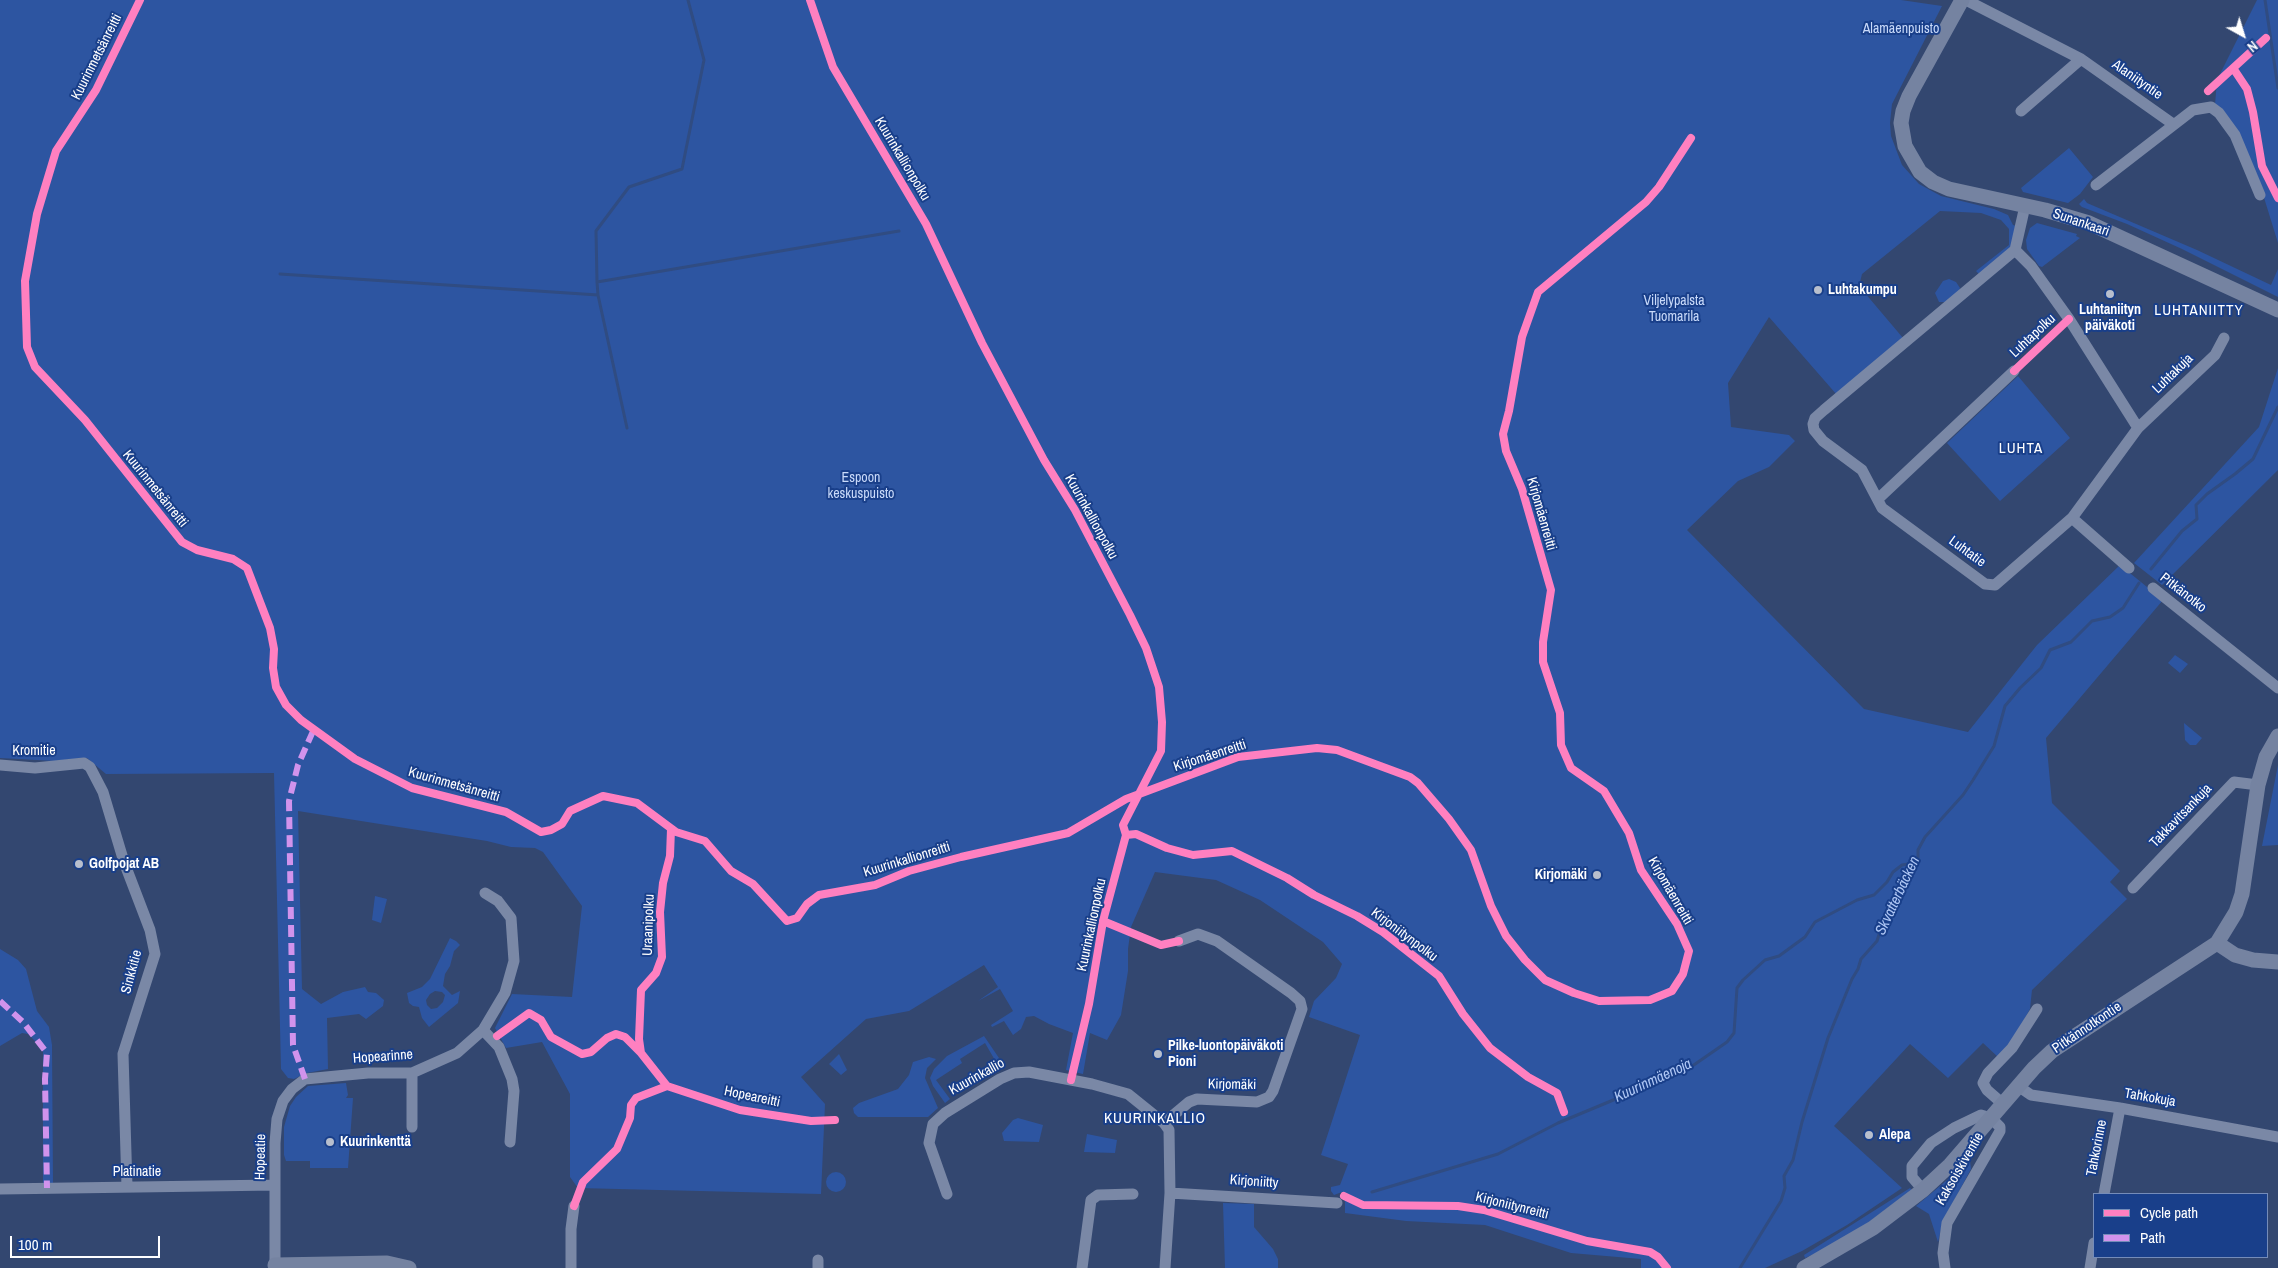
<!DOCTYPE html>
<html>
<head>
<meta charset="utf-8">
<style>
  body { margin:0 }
  #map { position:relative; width:2278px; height:1268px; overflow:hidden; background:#334770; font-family:"Archivo Narrow",sans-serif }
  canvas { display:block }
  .legend { position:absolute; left:2093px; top:1193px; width:175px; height:65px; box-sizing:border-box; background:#193f8a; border:1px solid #758cb9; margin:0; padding:6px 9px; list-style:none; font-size:15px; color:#fff }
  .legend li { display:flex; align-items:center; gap:10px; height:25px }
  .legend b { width:25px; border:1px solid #758cb9 }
  .north { position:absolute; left:2218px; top:10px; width:50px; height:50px; -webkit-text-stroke:4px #193f8a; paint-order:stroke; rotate:141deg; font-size:14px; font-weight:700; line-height:20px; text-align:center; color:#fff }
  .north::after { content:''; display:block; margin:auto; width:18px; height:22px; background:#fff; clip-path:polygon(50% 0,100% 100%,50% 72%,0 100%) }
  .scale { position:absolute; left:10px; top:1236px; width:150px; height:22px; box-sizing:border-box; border:2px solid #fff; border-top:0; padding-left:6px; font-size:15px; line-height:18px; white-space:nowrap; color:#fff; -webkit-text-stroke:4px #193f8a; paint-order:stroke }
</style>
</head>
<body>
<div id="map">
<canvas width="2278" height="1268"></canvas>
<ul class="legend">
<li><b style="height:6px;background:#ff80c0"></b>Cycle path</li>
<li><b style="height:6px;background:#d193ec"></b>Path</li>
</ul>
<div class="north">N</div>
<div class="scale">100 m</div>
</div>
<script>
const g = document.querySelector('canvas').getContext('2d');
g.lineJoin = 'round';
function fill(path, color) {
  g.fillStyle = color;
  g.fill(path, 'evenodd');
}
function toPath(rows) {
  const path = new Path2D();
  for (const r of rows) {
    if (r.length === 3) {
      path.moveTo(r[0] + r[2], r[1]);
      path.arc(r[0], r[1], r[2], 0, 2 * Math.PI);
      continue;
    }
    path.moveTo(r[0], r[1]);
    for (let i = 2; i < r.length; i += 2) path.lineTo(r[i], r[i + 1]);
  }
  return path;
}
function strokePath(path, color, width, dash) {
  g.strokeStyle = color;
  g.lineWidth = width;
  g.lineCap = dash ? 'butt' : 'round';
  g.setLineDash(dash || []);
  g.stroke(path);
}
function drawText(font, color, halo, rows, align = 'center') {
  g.font = font + ' "Archivo Narrow",sans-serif';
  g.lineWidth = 4;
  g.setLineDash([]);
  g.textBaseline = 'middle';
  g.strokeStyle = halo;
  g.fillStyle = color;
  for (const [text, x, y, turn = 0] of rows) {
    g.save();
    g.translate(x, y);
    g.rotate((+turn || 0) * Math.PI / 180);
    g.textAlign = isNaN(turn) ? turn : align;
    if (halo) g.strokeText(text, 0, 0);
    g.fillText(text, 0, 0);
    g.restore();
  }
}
const green = toPath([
  [0,0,1901,0,1942,6,1892,104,1890,123,1891,136,1902,165,1919,184,1941,196,1994,209,2008,215,2013,225,2017,226,2010,249,1979,274,1976,271,2009,245,2009,229,2001,220,1981,213,1940,211,1862,274,1859,286,1903,338,1837,395,1769,317,1728,383,1731,427,1789,435,1795,441,1769,467,1738,481,1687,530,1864,709,1968,732,2037,645,2120,565,2163,600,2046,738,2052,803,2120,871,2110,882,2127,899,2032,990,2030,1009,2014,1038,1998,1057,1983,1043,1948,1078,1910,1044,1834,1126,1902,1188,1847,1225,1802,1251,1765,1268,1641,1268,1641,1259,1571,1253,1485,1225,1406,1221,1345,1213,1345,1202,1342,1192,1334,1195,1331,1191,1331,1187,1340,1185,1348,1164,1321,1155,1360,1035,1309,1017,1314,1001,1336,978,1342,964,1323,942,1260,900,1216,880,1155,872,1131,927,1128,949,1128,971,1121,1015,1107,1040,1090,1033,1083,1074,1066,1070,1073,1033,1049,1024,1034,1016,1026,1017,1021,1029,1013,1035,1004,1021,992,1027,991,1025,1013,1011,1000,989,978,1001,998,987,984,965,909,1011,866,1019,801,1077,825,1104,821,1194,578,1188,570,1177,570,1094,542,1042,506,1048,495,1028,512,994,572,997,582,906,543,852,535,848,511,847,487,841,298,811,302,989,321,1004,343,992,365,987,368,992,376,993,384,1000,383,1006,366,1019,359,1014,327,1018,328,1069,307,1073,294,1079,288,1078,281,1069,274,773,106,774,87,758,55,761,0,758],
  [2257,0,2278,0,2278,243,2257,175,2215,105,2217,80],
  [2069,148,2093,177,2080,194,2068,203,2023,192,2021,188],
  [2084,199,2087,203,2197,250,2271,285,2278,269,2278,297,2182,249,2127,224,2082,207,2079,204],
  [2037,223,2077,234,2076,236,2080,238,2042,267,2039,266,2027,249,2026,240,2030,228],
  [1949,279,1956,282,1960,288,1959,291,1945,302,1939,302,1935,293,1943,281],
  [2278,368,2278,470,2162,585,2134,563,2259,427],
  [2018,376,2070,438,2000,501,1947,443],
  [2175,655,2188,664,2180,673,2168,663],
  [2184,723,2202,738,2196,745,2190,745,2185,740],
  [2278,765,2278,845,2262,846],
  [375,896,387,899,381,923,372,920],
  [450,938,456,941,460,945,454,951,450,966,445,974,443,986,452,995,460,991,458,1003,429,1027,422,1018,419,1007,413,1006,409,1003,407,993,422,987,430,979],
  [435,991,442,992,445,995,443,1002,437,1008,431,1009,427,1005,426,1000,430,994],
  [0,949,18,960,26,969,37,1011,49,1027,52,1045,53,1185,43,1185,43,1052,37,1043,28,1034,22,1033,0,1046],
  [984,1036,999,1058,996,1062,985,1043,960,1059,962,1063,936,1080,950,1099,945,1103,933,1086,930,1078,934,1069,947,1056],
  [839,1054,847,1070,841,1075,829,1064],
  [929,1057,936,1059,927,1068,925,1078,938,1108,928,1117,858,1117,854,1113,853,1108,859,1103,898,1089,909,1075,913,1062],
  [346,1083,348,1095,346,1098,353,1098,348,1168,310,1168,310,1161,286,1161,284,1155,284,1127,290,1106,296,1097,308,1086],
  [1018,1118,1043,1125,1039,1142,1004,1141,1002,1133,1013,1120],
  [1087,1134,1117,1140,1115,1153,1084,1152],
  [1970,1161,1971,1169,1943,1221,1938,1242,1929,1214,1916,1206],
  [836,1182,10],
  [1910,1188,1912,1190,1842,1242,1805,1258,1804,1255],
  [1223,1203,1254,1204,1254,1227,1273,1249,1278,1259,1278,1268,1225,1268]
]);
const stream = toPath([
  [2265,0,2278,88],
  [280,274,598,295,597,282,899,231],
  [597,282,596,231,629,187,682,169,704,60,688,0],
  [598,295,627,428],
  [2151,569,2182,531,2197,519,2196,505,2207,494,2235,474,2253,459,2278,407],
  [1372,1192,1498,1154,1558,1123,1688,1069,1727,1042,1734,1033,1737,988,1743,980,1765,960,1779,956,1805,937,1815,922,1857,900,1874,895,1887,882,1893,872,1902,865,1915,863],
  [1740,1268,1781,1201,1785,1188,1784,1176,1793,1160,1802,1122,1828,1038,1852,979,1858,969,1861,959,1877,941,1885,916,1892,913,1907,877,1918,859,1918,850,1925,837,1963,795,1973,780,1994,746,2005,706,2020,688,2041,668,2050,650,2071,642,2092,621,2110,617,2123,608,2139,583]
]);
const street = toPath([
  [1966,0,2081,59,2173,124],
  [2021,111,2081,59],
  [2096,185,2193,110,2211,107,2219,113,2235,135,2260,195],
  [2015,250,2025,206],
  [2138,428,2069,319,2031,266,2015,250,1824,410,1815,418,1813,424,1814,430,1823,441,1862,470,1882,508,1985,584,1995,585,2072,518,2138,428,2215,355,2224,338],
  [1878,499,2014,371],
  [2072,518,2129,568],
  [2153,588,2278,688],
  [0,765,35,768,84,763,90,767,103,792,124,862,150,930,155,954,123,1054,127,1187],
  [2133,888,2234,782,2258,785],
  [483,1030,499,1047,512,1079,514,1091,510,1142],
  [2018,1086,2031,1095,2120,1108,2278,1137],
  [2003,1104,1987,1090,1983,1083,1988,1073,2012,1048,2037,1009],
  [1164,1123,1189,1102,1197,1099,1257,1102,1269,1097,1273,1091,1302,1009,1300,1001,1291,993,1217,941,1198,934,1179,941],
  [412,1127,412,1073],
  [0,1189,275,1185],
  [1923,1190,1912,1177,1912,1166,1931,1143,1954,1128,1981,1115,1991,1118,2000,1127,2000,1131,1947,1223,1943,1253,1945,1268],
  [1170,1193,1337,1203],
  [947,1194,929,1143,933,1124,945,1113,1000,1079,1014,1073,1029,1072,1092,1084,1128,1094,1164,1123,1169,1130,1170,1193,1165,1268],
  [2104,1194,2120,1108],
  [275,1268,275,1143,277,1119,283,1101,292,1089,305,1079,368,1073,412,1073,457,1053,483,1030,505,993,514,961,511,918,498,901,485,893],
  [571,1268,571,1229,574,1206],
  [818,1268,818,1260],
  [1082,1268,1091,1200,1098,1195,1133,1194],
  [2090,1268,2094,1243]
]);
const secondary = toPath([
  [1962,0,1909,96,1903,111,1901,123,1905,146,1920,172,1933,182,1949,189,2045,210,2089,223,2278,310],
  [2217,943,2235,955,2253,960,2278,962],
  [275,1265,387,1263,409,1268],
  [1804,1268,1873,1228,1923,1190,1950,1165,2034,1068,2052,1051,2217,943,2236,912,2242,894,2258,785,2266,757,2278,736]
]);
const quiet = toPath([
  [0,1001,23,1022,47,1053,45,1079,47,1188],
  [305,1079,293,1045,289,801,298,765,314,729]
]);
const cycleway = toPath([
  [140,0,96,90,56,151,37,214,25,281,27,347,35,367,85,420,182,542,197,550,233,559,247,568,270,628,274,649,273,668,276,687,286,705,301,720,355,759,412,788,506,812,541,832,551,830,562,824,570,811,603,796,637,803,676,832,705,841,731,871,753,884,787,921,797,918,807,904,819,895,875,885,909,871,961,857,1068,833,1126,799,1238,757,1317,748,1337,750,1410,777,1418,783,1449,819,1471,850,1491,906,1506,936,1525,960,1545,980,1574,993,1599,1001,1650,1000,1672,991,1683,974,1689,951,1677,924,1641,870,1629,833,1604,791,1571,768,1561,745,1560,713,1543,662,1543,642,1551,590,1522,489,1506,451,1503,434,1509,411,1522,337,1538,292,1646,202,1659,187,1691,138],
  [810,0,833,67,926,224,982,343,1044,460,1075,510,1130,615,1146,648,1159,687,1162,722,1161,751,1123,825,1126,835,1103,921,1089,1004,1071,1080],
  [2233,68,2247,89,2253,112,2262,166,2278,198],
  [2208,91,2266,38],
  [2014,371,2069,319],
  [1126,835,1136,834,1167,848,1193,855,1232,851,1287,878,1314,895,1357,916,1383,932,1439,976,1463,1014,1490,1048,1528,1077,1557,1093,1564,1112],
  [1103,921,1161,945,1179,941],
  [497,1036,529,1013,541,1020,551,1037,582,1054,591,1052,607,1038,616,1034,625,1037,641,1053],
  [667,1086,740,1110,811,1121,835,1120],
  [1344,1196,1363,1205,1458,1206,1484,1210,1587,1241,1650,1252,1658,1257,1667,1268],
  [574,1206,583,1182,617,1149,630,1118,631,1105,636,1098,667,1086,641,1053,639,1039,641,990,656,973,662,957,660,912,663,883,670,856,671,829]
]);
const markers = [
  [1818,290,5,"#b8bfcd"],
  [2110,294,5,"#b8bfcd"],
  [79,864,5,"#b8bfcd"],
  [1597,875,5,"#b8bfcd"],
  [1158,1054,5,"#b8bfcd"],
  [1869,1135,5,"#b8bfcd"],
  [330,1142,5,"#b8bfcd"]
];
const parkNames = [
  ["Alamäenpuisto",1901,29],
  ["Viljelypalsta",1674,301],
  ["Tuomarila",1674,317],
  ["Espoon",861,478],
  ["keskuspuisto",861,494]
];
const streetNames = [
  ["Kuurinmetsänreitti",97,57,-63],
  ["Alaniityntie",2137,80,35],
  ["Kuurinkallionpolku",902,159,59],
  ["Sunankaari",2081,223,19],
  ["Luhtapolku",2033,336,-43],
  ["Luhtakuja",2173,374,-44],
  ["Kuurinmetsänreitti",155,489,51],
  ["Kirjomäenreitti",1541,514,74],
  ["Kuurinkallionpolku",1091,517,61],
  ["Luhtatie",1967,552,36],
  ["Pitkänotko",2183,593,38],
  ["Kromitie",34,751],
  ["Kirjomäenreitti",1210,756,-18],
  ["Kuurinmetsänreitti",454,785,16],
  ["Takkavitsankuja",2181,816,-46],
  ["Kuurinkallionreitti",907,860,-17],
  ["Kirjomäenreitti",1670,891,60],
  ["Uraanipolku",649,925,-88],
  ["Kuurinkallionpolku",1092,925,-78],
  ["Kirjoniitynpolku",1404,935,37],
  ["Sinkkitie",132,972,-75],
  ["Pitkännotkontie",2087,1028,-34],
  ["Hopearinne",383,1057,-4],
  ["Kuurinkallio",977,1077,-29],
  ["Kirjomäki",1232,1085,1],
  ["Hopeareitti",752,1097,12],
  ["Tahkokuja",2150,1098,10],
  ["Tahkorinne",2097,1148,-79],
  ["Hopeatie",261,1157,-89],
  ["Kaksoiskiventie",1960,1169,-60],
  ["Platinatie",137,1172],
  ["Kirjoniitty",1254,1182,4],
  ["Kirjoniitynreitti",1512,1206,14]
];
const poiNames = [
  ["Luhtakumpu",1828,290],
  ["Luhtaniityn",2110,310,"center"],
  ["päiväkoti",2110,326,"center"],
  ["Golfpojat AB",89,864],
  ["Kirjomäki",1587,875,"right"],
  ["Pilke-luontopäiväkoti",1168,1046],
  ["Pioni",1168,1062],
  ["Alepa",1879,1135],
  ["Kuurinkenttä",340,1142]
];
const neighbourhoodNames = [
  ["LUHTANIITTY",2199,311],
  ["LUHTA",2021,449],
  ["KUURINKALLIO",1155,1119]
];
const waterNames = [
  ["Skvatterbäcken",1898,896,-65],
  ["Kuurinmäenoja",1653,1081,-25]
];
fill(green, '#2d55a1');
strokePath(stream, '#304c82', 3);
strokePath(street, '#7a88a6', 11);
strokePath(secondary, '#7583a1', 15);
strokePath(quiet, '#d193ec', 6, [12, 6]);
strokePath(cycleway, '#ff80c0', 8);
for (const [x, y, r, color] of markers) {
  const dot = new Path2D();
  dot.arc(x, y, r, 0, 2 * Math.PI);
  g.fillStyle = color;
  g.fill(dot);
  strokePath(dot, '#193f8a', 2);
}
drawText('14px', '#c9dafa', '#193f8a', parkNames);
drawText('14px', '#fff', '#193f8a', streetNames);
drawText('bold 14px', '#fff', '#193f8a', poiNames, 'left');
g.letterSpacing = '1px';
drawText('15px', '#fff', '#193f8a', neighbourhoodNames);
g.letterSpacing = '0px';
drawText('italic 15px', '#afc7f5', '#193f8a', waterNames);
</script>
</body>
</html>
